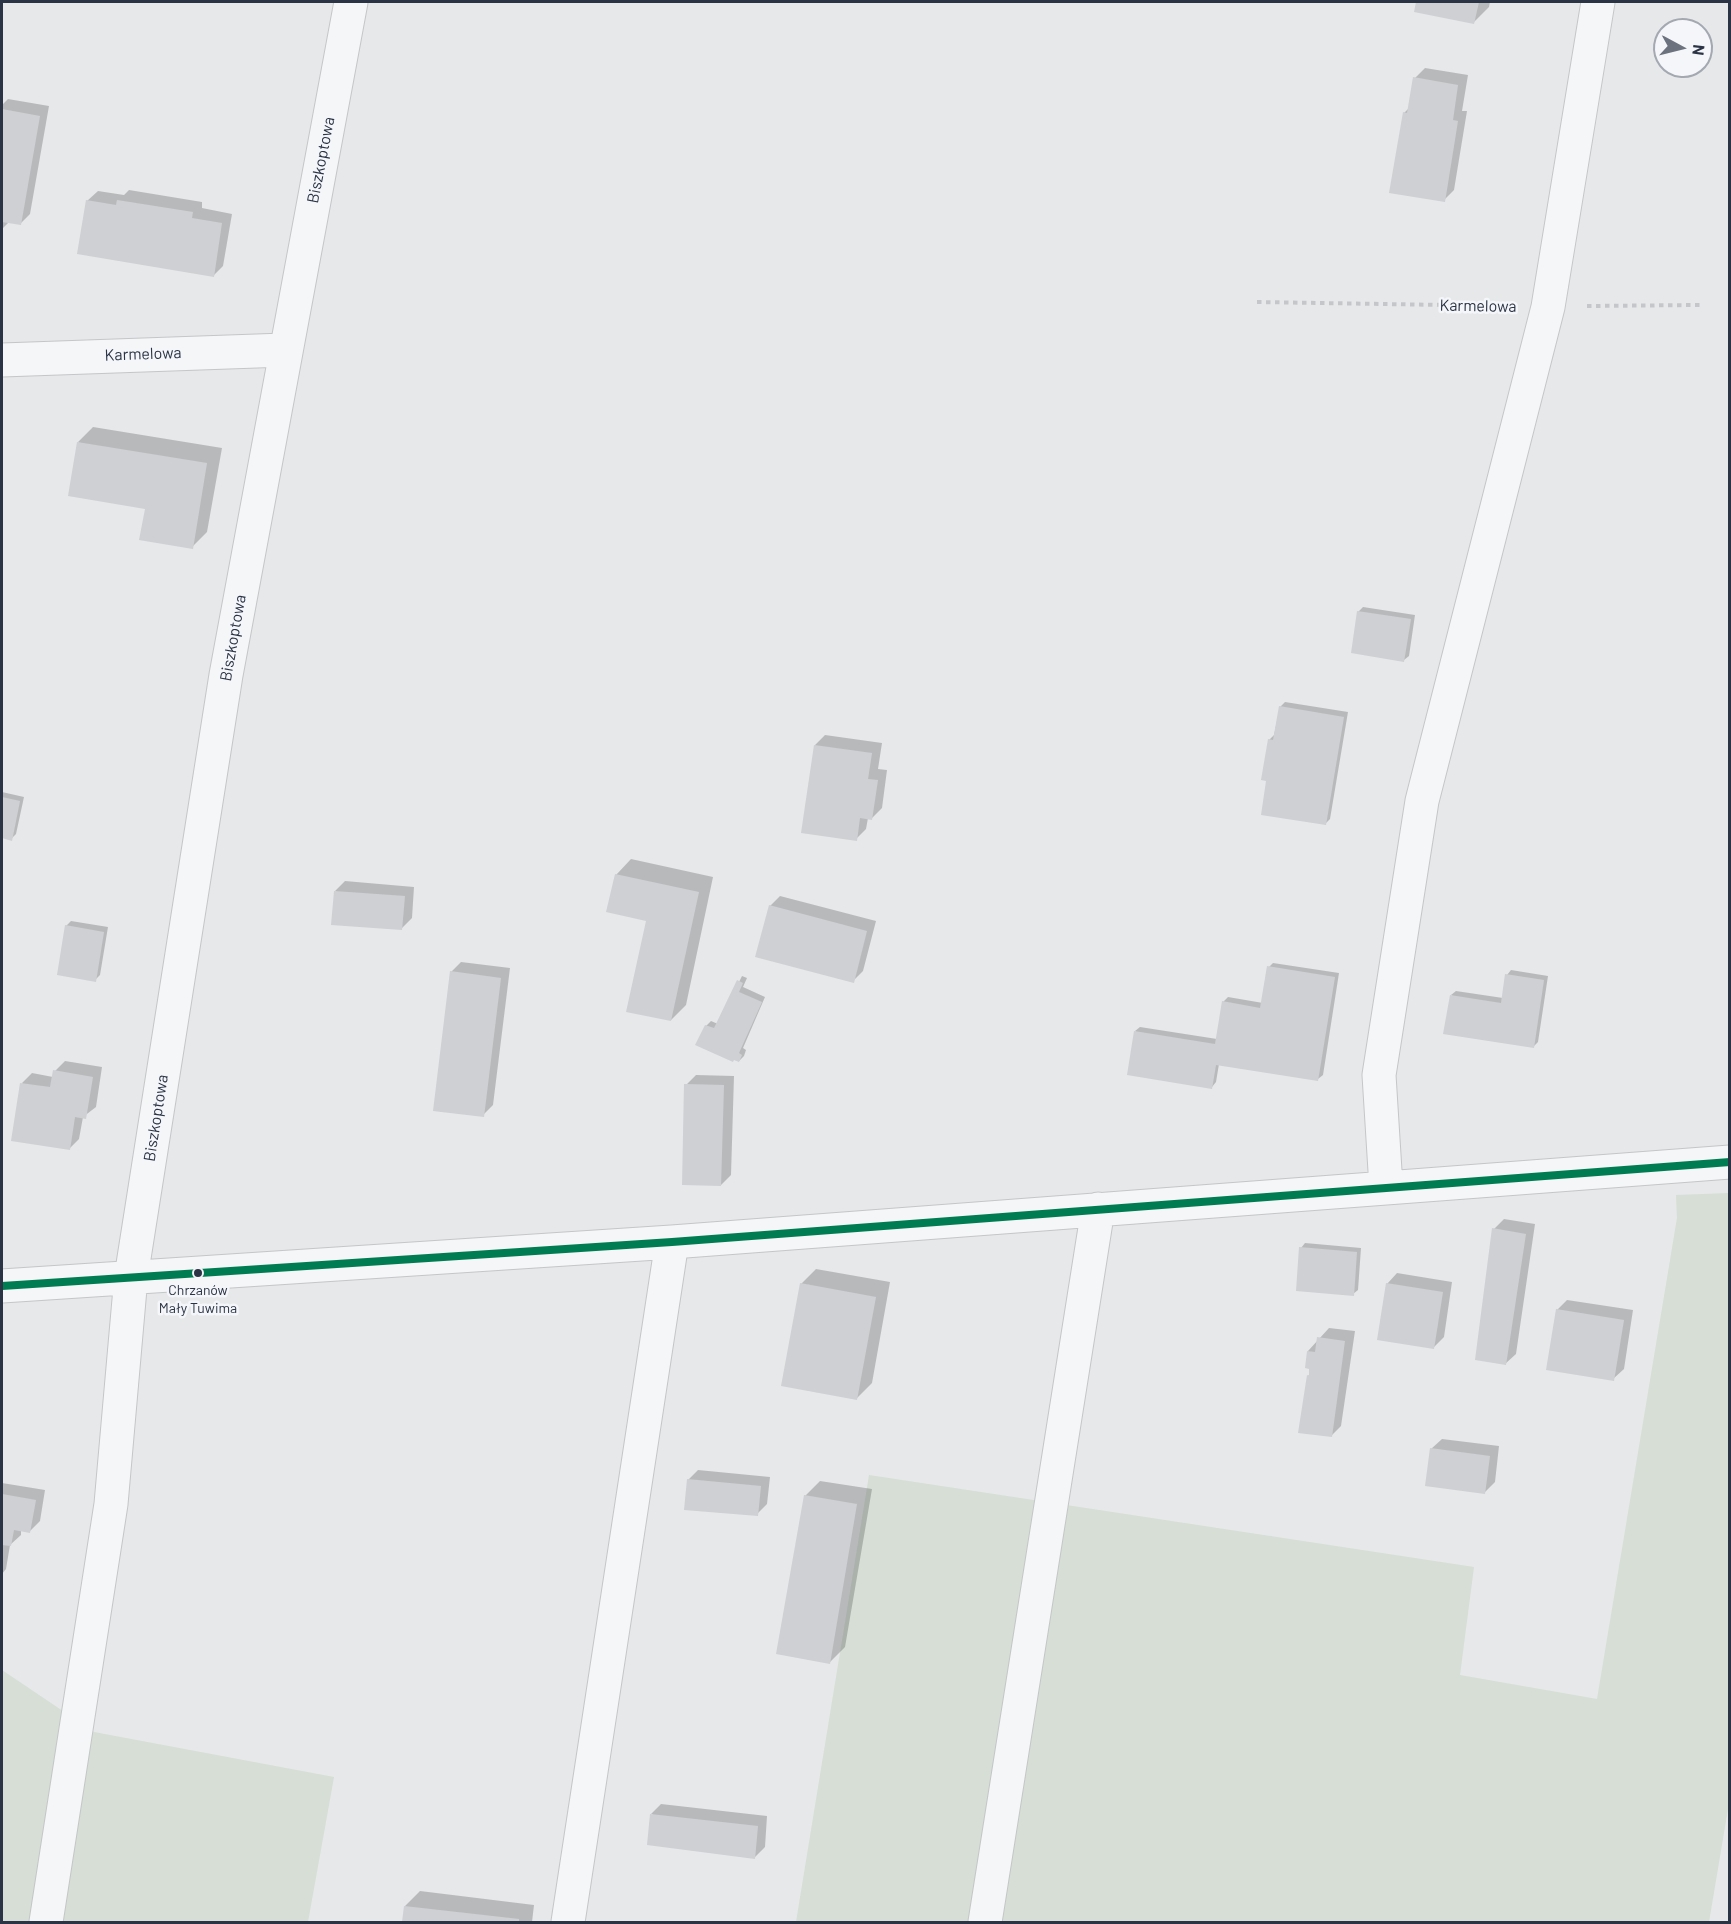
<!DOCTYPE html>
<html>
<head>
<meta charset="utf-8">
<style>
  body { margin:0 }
  #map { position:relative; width:1731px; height:1924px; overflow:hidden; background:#e6e8ea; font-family:Barlow,sans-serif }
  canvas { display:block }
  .frame { position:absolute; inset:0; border:3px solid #2b3445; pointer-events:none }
  .north { position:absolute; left:1653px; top:18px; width:60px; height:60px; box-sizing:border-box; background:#f4f6f9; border:2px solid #a4a8b1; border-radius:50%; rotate:97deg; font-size:16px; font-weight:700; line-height:24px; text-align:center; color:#2b3445 }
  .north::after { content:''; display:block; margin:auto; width:21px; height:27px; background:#6c737f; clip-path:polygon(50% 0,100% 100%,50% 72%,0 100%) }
</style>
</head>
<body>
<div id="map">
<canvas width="1731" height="1924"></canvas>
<div class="frame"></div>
<div class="north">N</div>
</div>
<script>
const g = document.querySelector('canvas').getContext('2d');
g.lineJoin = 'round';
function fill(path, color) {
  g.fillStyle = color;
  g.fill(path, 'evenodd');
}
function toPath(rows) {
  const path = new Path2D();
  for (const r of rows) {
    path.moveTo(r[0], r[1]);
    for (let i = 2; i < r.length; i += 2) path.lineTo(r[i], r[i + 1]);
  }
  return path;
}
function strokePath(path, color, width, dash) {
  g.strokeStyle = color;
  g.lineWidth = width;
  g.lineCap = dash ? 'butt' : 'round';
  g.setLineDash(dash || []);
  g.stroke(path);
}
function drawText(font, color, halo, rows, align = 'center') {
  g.font = font + ' Barlow,sans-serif';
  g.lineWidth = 5;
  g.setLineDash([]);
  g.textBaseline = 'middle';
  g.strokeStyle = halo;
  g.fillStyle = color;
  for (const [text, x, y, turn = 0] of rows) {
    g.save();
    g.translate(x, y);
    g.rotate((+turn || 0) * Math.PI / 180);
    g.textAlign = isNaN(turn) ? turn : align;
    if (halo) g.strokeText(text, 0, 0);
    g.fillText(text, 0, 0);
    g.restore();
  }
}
const green = toPath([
  [1729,1193,1730,1797,1709,1922,796,1922,869,1475,1474,1567,1460,1675,1597,1699,1677,1218,1676,1195],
  [2,1670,94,1732,334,1777,308,1922,2,1922]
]);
const shadow = toPath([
  [1418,2,1490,2,1489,7,1473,23,1416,11],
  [1425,68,1468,75,1462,111,1467,111,1454,190,1444,200,1404,113,1410,107,1415,78],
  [8,99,49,106,30,214,20,224,9,222,2,229,2,105],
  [129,190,202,202,202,208,232,214,223,266,213,276,87,201,98,191,124,195],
  [93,427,222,448,207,532,192,547,78,442],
  [1363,607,1415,615,1409,656,1404,660,1358,612],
  [1285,702,1348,712,1330,819,1325,824,1268,779,1269,740,1274,735,1280,707],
  [825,735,882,743,878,769,887,770,882,808,872,818,868,818,866,829,856,839,815,745],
  [2,792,24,797,16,834,11,839,2,837],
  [631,859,713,877,686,1005,671,1020,648,920,616,875],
  [345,881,414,887,412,918,402,928,335,891],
  [780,896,876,921,863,971,853,981,770,906],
  [71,921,108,927,100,975,95,980,66,926],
  [461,962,510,968,493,1105,483,1115,451,972],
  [1273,963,1339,973,1323,1075,1318,1079,1219,1064,1216,1082,1212,1087,1135,1031,1140,1027,1217,1039,1223,1002,1228,997,1263,1003,1269,967],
  [1511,970,1548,976,1538,1042,1533,1047,1451,995,1456,991,1503,998,1507,975],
  [742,976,747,978,743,987,765,997,743,1048,746,1050,744,1056,739,1061,706,1026,711,1021,718,1024],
  [65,1061,102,1067,96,1107,83,1117,79,1139,69,1149,22,1083,32,1073,53,1077,55,1071],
  [696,1075,734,1076,731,1175,721,1185,686,1085],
  [1504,1219,1535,1224,1516,1354,1505,1364,1494,1229],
  [1305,1243,1361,1248,1358,1290,1353,1294,1301,1248],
  [816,1269,890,1282,872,1383,857,1398,801,1284],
  [1397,1273,1452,1282,1444,1337,1434,1347,1387,1284],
  [1567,1300,1633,1310,1624,1369,1613,1379,1557,1310],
  [1329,1328,1355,1331,1341,1426,1331,1436,1308,1376,1311,1373,1308,1351],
  [1442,1439,1499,1446,1495,1482,1485,1492,1431,1449],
  [698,1470,770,1477,767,1504,757,1514,688,1480],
  [820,1481,872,1489,845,1647,830,1662,805,1496],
  [2,1483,45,1490,40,1521,30,1531,21,1530,21,1535,10,1545,6,1569,2,1574],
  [661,1804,767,1816,765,1847,755,1857,651,1814],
  [420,1891,534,1905,532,1922,403,1922,405,1906]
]);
const building = toPath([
  [1416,2,1479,2,1474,24,1414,12],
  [1413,77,1458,85,1453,120,1458,121,1445,202,1389,193,1403,112,1407,113],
  [2,109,40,116,21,225,2,222],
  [86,200,116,205,117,200,193,212,192,218,222,223,214,277,77,254],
  [77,442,207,463,193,549,139,540,145,509,68,496],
  [1357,611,1411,619,1404,662,1351,653],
  [1279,706,1344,717,1326,825,1261,815,1266,781,1261,780,1268,739,1273,740],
  [814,745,872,753,868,779,878,780,872,820,860,818,857,841,801,833],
  [2,797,20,801,12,841,2,838],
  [615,874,699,892,671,1021,626,1012,646,921,606,912],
  [334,891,405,896,402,930,331,925],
  [769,905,867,931,854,983,755,957],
  [65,925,104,932,96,982,57,975],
  [1267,966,1335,977,1318,1081,1216,1065,1212,1089,1127,1075,1134,1031,1215,1044,1222,1001,1260,1008],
  [450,971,501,978,484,1117,433,1111],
  [1505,974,1544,980,1534,1048,1443,1034,1450,995,1501,1003],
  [737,980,743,983,739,992,762,1002,739,1053,742,1055,739,1062,734,1060,733,1062,695,1045,705,1025,714,1028],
  [53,1070,93,1077,86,1119,75,1117,70,1150,11,1141,20,1083,50,1087],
  [684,1084,724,1085,721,1186,682,1185],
  [1492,1228,1526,1234,1506,1365,1475,1360],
  [1299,1247,1357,1252,1354,1296,1296,1291],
  [800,1283,876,1297,857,1400,781,1386],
  [1386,1283,1443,1292,1434,1349,1377,1340],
  [1556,1309,1624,1320,1614,1381,1546,1370],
  [1317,1337,1345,1341,1332,1437,1298,1433,1307,1375,1309,1376,1309,1369,1305,1368,1307,1351,1315,1352],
  [1430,1448,1490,1456,1485,1494,1425,1486],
  [687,1479,761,1486,758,1516,684,1510],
  [2,1494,36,1500,30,1533,14,1530,11,1546,2,1545],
  [804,1495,857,1504,830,1664,776,1654],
  [650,1814,758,1826,755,1859,647,1845],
  [404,1906,519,1919,519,1922,402,1922]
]);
const path = toPath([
  [1257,302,1510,306],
  [1587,306,1700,305]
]);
const minor = toPath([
  [2,360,285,350],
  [1386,1187,1379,1075,1422,801,1548,307,1598,2],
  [2,1286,672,1242,1730,1162],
  [46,1922,111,1504,131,1277,226,675,351,2],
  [568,1922,672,1242],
  [985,1922,1098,1209]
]);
const bus1 = toPath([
  [2,1286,672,1242,1730,1162]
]);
const markers = [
  [198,1273,5,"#2b3445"]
];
const busNames = [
  ["Chrzanów",198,1290],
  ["Mały Tuwima",198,1308]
];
const streetNames = [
  ["Biszkoptowa",321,160,-79],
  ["Karmelowa",1478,306,1],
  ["Karmelowa",143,354,-2],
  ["Biszkoptowa",233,638,-80],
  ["Biszkoptowa",156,1118,-81]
];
fill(green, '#d6ded6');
fill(shadow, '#0003');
fill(building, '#ced0d3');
strokePath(minor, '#c4c6c8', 35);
strokePath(path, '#c5c6ca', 4, [4.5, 4.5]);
strokePath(minor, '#f5f6f7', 33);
strokePath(bus1, '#007c52', 8);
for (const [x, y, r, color] of markers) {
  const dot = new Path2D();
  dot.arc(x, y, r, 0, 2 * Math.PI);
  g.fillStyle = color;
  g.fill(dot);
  strokePath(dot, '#f4f6f9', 2);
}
drawText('14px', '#2b3445', '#f4f6f9', busNames);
drawText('16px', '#2b3445', '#f4f6f9', streetNames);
</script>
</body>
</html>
